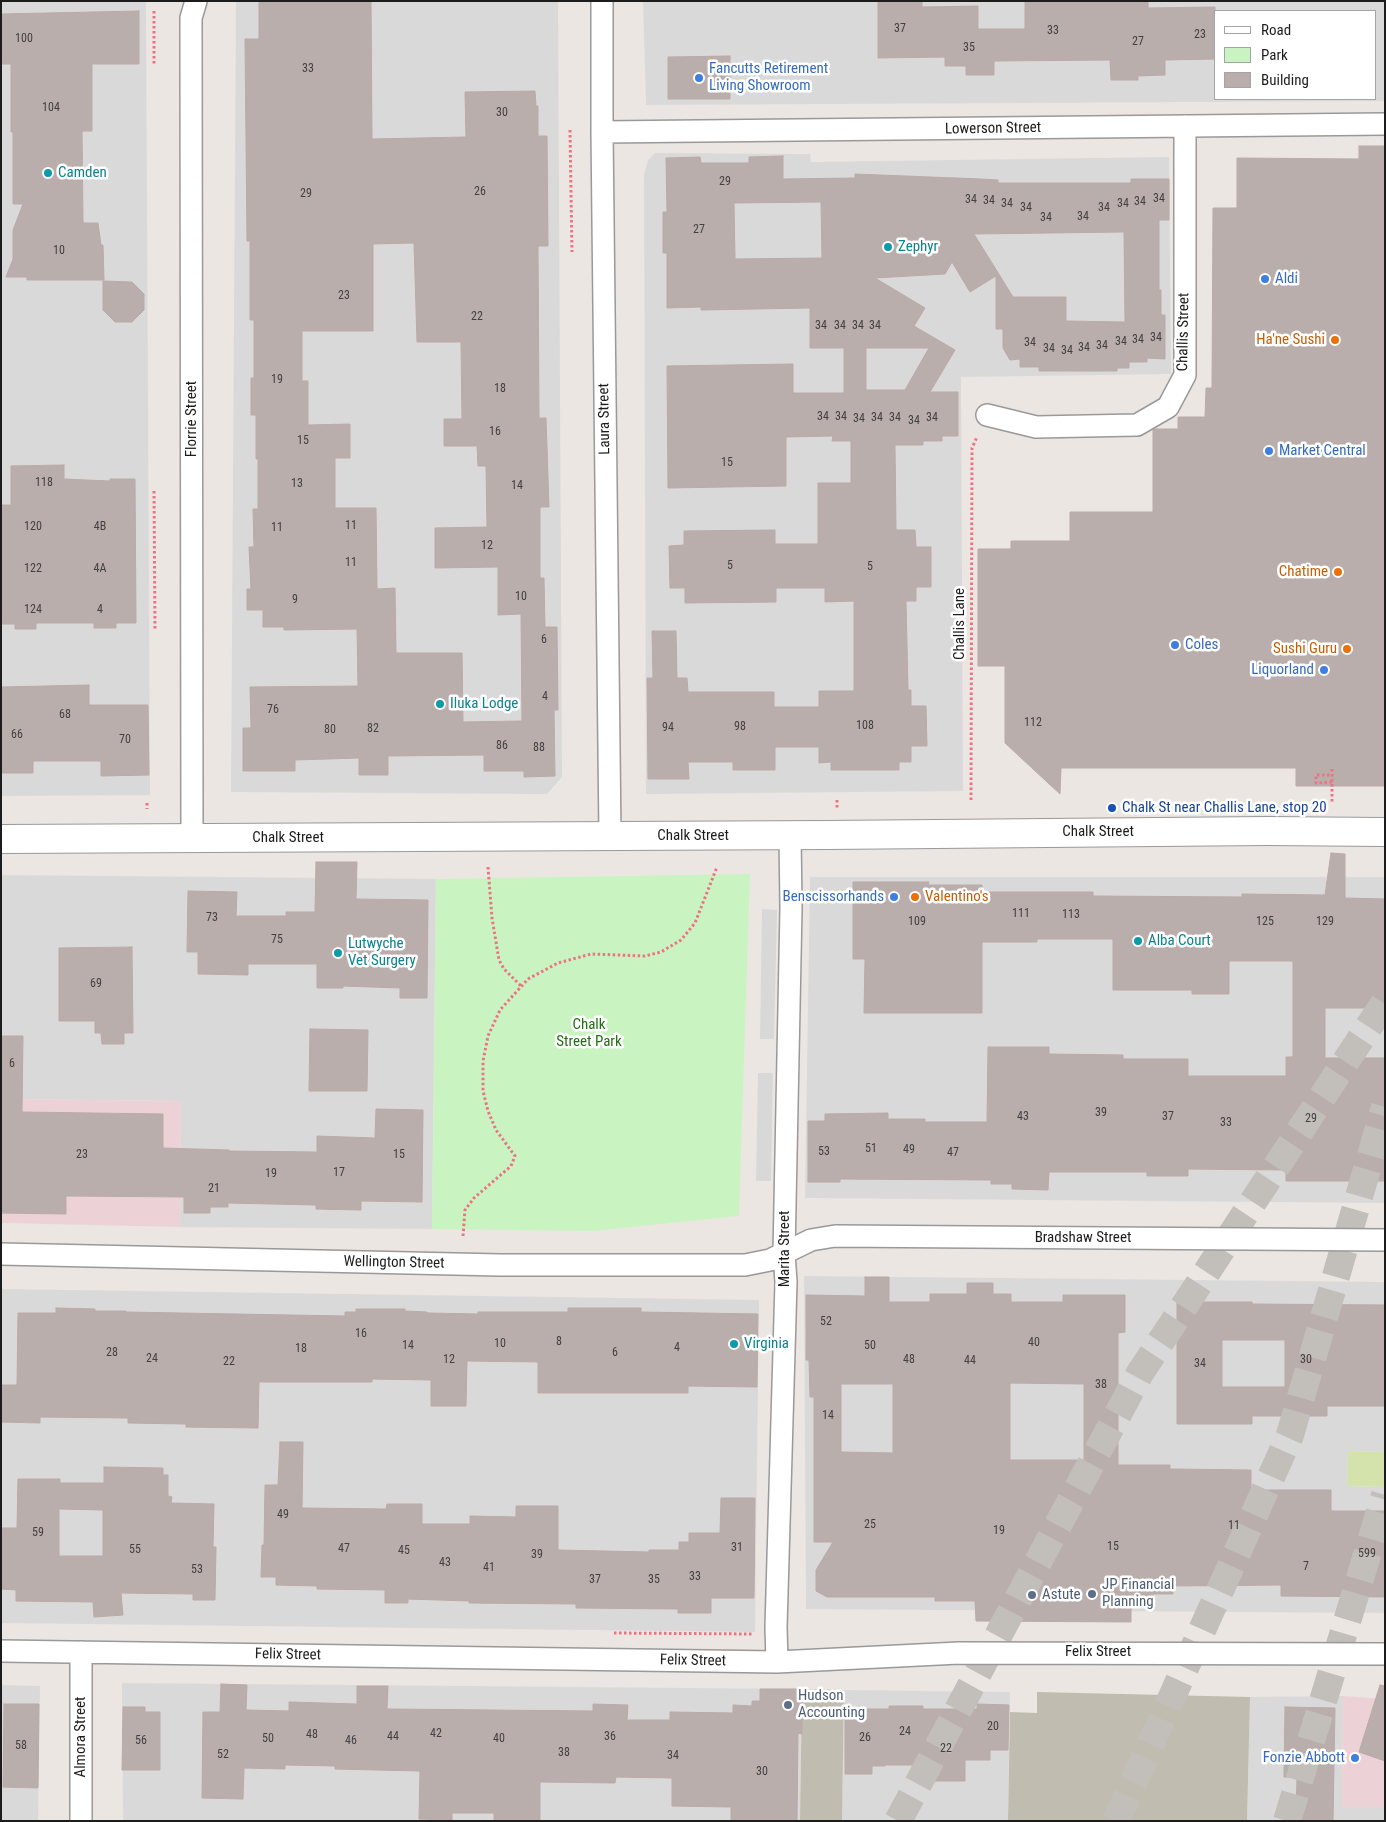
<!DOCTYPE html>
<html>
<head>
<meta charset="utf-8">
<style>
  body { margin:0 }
  #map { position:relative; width:1386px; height:1822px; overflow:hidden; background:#ece6e2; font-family:"Roboto Condensed",sans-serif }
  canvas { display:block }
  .frame { position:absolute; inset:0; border:2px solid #1c1c1c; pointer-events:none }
  .legend { position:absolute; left:1214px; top:10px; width:162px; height:90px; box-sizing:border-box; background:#fff; border:1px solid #a4a4a4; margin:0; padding:6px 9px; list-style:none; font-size:15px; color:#1c1c1c }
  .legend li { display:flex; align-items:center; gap:10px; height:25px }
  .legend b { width:25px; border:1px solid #a4a4a4 }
</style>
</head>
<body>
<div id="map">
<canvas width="1386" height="1822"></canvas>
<div class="frame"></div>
<ul class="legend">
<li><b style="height:6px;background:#fff"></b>Road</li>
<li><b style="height:14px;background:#c9f4c2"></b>Park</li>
<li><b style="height:14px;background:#b9aeac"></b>Building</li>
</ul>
</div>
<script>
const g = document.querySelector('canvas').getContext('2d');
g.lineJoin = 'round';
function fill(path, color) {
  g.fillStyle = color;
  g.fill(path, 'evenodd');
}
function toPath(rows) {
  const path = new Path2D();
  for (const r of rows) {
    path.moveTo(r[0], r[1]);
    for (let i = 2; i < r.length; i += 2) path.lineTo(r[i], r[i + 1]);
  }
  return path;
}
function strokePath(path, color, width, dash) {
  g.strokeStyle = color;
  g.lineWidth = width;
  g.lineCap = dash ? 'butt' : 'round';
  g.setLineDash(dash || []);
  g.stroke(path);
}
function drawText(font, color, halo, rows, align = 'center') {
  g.font = font + ' "Roboto Condensed",sans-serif';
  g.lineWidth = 5;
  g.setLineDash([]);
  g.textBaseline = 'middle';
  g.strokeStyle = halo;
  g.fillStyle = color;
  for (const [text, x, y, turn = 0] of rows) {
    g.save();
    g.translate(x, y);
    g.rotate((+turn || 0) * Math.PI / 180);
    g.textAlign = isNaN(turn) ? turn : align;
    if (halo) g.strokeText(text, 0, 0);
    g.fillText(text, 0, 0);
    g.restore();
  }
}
const residential = toPath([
  [1,1,146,1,150,795,1,796],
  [236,1,558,1,562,777,547,794,231,792],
  [643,1,1385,1,1385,101,646,105],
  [1215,11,1375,11,1375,99,1215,99],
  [655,153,810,154,811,162,1169,157,1171,374,961,377,963,791,646,794,644,175,648,160],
  [1,875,436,879,432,1229,180,1227,181,1101,1,1099],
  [810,877,1385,877,1385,1203,805,1198],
  [804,1276,1385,1282,1385,1452,1348,1451,1347,1486,1385,1487,1385,1613,806,1609],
  [1,1289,759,1300,755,1632,1,1623],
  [122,1683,802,1689,800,1821,123,1821],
  [1,1685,40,1686,38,1821,1,1821],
  [844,1690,1010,1692,1008,1821,842,1821],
  [1343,1696,1342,1807,1385,1807,1385,1821,1247,1821,1250,1697]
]);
const commercial = toPath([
  [1,1099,181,1101,180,1227,1,1223],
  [1343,1696,1385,1699,1385,1807,1342,1807]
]);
const construction = toPath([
  [802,1689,844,1690,842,1821,800,1821],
  [1037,1692,1250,1697,1247,1821,1008,1821,1010,1712,1037,1713]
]);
const grass = toPath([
  [1348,1451,1385,1452,1385,1487,1347,1486]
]);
const park = toPath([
  [750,874,739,1216,593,1231,432,1229,436,879]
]);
const parking = toPath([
  [762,909,777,910,774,1039,760,1039],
  [758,1073,773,1073,771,1181,756,1181]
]);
const building = toPath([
  [259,1,371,1,372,139,466,137,465,92,535,91,536,106,538,106,538,136,547,136,548,246,538,246,539,418,546,418,549,507,540,507,540,578,544,578,545,627,557,627,558,710,554,710,555,776,524,777,524,771,484,771,484,755,388,756,388,775,359,775,359,758,295,760,295,771,243,771,243,728,251,728,250,687,358,686,357,629,284,630,284,627,263,627,263,610,247,610,247,589,251,589,249,547,254,547,253,509,258,509,258,459,256,459,256,415,251,415,251,378,254,378,254,320,250,320,250,241,247,241,245,39,259,39,259,1],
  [414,243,417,342,461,342,462,419,444,419,444,446,477,446,478,466,486,466,487,527,435,528,435,568,498,567,498,615,521,614,522,721,463,722,462,653,396,653,395,588,377,589,376,508,335,508,335,458,350,458,350,424,308,425,308,381,302,381,302,331,373,331,373,244,414,243],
  [878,1,922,1,922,7,978,6,978,29,1025,29,1025,1,1148,1,1148,8,1215,7,1215,59,1165,60,1165,75,1138,76,1138,80,1111,80,1110,60,994,61,994,75,966,75,966,66,945,66,945,57,878,58,878,1],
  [139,11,139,64,92,64,92,131,82,131,83,223,98,223,101,245,103,245,104,280,27,280,27,277,6,277,13,259,13,230,23,204,13,204,13,132,11,132,11,64,1,64,1,14,139,11],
  [730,56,730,99,668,99,668,57,730,56],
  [1359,146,1385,146,1385,786,1296,786,1296,768,1061,768,1060,794,1005,743,1005,666,978,666,978,549,1011,549,1011,541,1070,541,1070,512,1153,512,1153,430,1156,429,1178,429,1178,417,1205,417,1206,388,1212,388,1213,208,1237,208,1237,158,1359,159,1359,146],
  [783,156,783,179,855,178,855,174,981,179,998,180,998,183,1131,183,1131,179,1169,179,1169,220,1159,220,1159,290,1161,290,1161,315,1165,315,1165,359,1147,358,1147,362,1129,362,1129,368,1117,368,1117,371,1039,371,1039,367,1020,367,1020,359,1010,360,1003,348,1003,329,996,329,996,276,970,292,952,262,945,274,875,278,925,308,914,326,955,350,930,392,958,392,958,436,942,436,942,441,923,441,923,445,895,445,896,530,915,530,916,547,931,547,931,587,916,587,916,601,906,601,908,690,911,690,911,706,926,706,927,746,911,746,911,762,899,762,899,770,831,770,831,762,819,763,819,747,775,747,775,770,733,770,733,762,688,762,689,779,648,779,647,678,653,678,652,631,676,631,677,678,687,678,688,692,774,692,774,707,819,707,819,691,854,691,854,601,825,602,825,588,776,588,776,602,685,603,685,588,670,588,669,546,684,545,684,531,775,530,775,544,818,544,818,483,851,483,851,441,832,441,833,436,786,437,786,486,668,488,667,366,793,364,793,393,844,393,844,348,810,348,810,308,701,310,701,307,667,308,667,253,663,253,663,212,667,212,666,158,700,157,701,163,749,163,749,157,783,156],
  [821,202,822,258,735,259,734,203,821,202],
  [1124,232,1125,322,1066,321,1066,297,1013,297,974,234,1124,232],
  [866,348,929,348,905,390,866,390,866,348],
  [103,281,132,282,144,294,144,310,132,322,115,322,103,310,103,281],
  [64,465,64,479,110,481,110,479,135,479,136,623,116,623,116,628,94,628,94,623,36,623,36,629,15,629,15,624,1,624,1,505,11,505,11,466,64,465],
  [89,685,89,705,148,705,149,775,101,776,101,761,33,761,33,773,1,773,1,687,89,685],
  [1331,853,1345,854,1345,898,1385,899,1385,1008,1325,1008,1325,1058,1385,1058,1385,1181,1286,1181,1286,1170,1188,1169,1188,1176,1147,1176,1147,1172,1049,1172,1048,1190,1012,1189,1012,1184,991,1184,991,1180,840,1179,840,1182,808,1182,808,1121,825,1121,825,1114,888,1113,888,1119,925,1119,925,1122,987,1122,988,1047,1049,1047,1049,1054,1123,1055,1123,1059,1188,1059,1188,1076,1286,1076,1286,1057,1293,1057,1293,961,1229,961,1229,994,1192,994,1192,990,1113,990,1113,939,1037,939,1037,942,982,942,982,1013,864,1013,865,959,853,959,853,882,929,882,928,885,982,885,982,892,1093,892,1093,896,1242,897,1242,894,1325,895,1331,853],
  [316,862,357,862,356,899,428,900,427,998,400,998,400,988,343,986,343,988,317,988,317,964,248,964,248,975,198,974,198,952,187,952,188,891,237,892,236,916,286,916,286,912,315,912,316,862],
  [132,947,133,1033,124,1033,124,1044,102,1044,101,1033,95,1033,95,1021,59,1021,59,948,132,947],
  [310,1029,368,1030,367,1091,309,1091,310,1029],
  [1,1036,23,1036,22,1112,163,1114,163,1148,229,1150,229,1151,317,1152,317,1136,375,1138,376,1109,423,1110,422,1202,361,1201,361,1210,316,1209,316,1205,228,1203,228,1207,210,1207,210,1213,184,1213,184,1197,66,1196,66,1214,1,1213,1,1036],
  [865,1277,889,1277,889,1302,930,1302,930,1294,967,1294,967,1283,993,1283,993,1294,1011,1294,1011,1302,1063,1302,1063,1295,1125,1295,1125,1332,1118,1333,1118,1465,1170,1465,1170,1469,1251,1470,1251,1490,1331,1490,1331,1511,1385,1511,1385,1597,1281,1596,1281,1585,1173,1586,1173,1594,1153,1594,1153,1599,1131,1599,1131,1622,976,1621,975,1601,935,1601,935,1597,827,1597,816,1591,816,1570,833,1542,814,1542,814,1397,810,1397,809,1360,806,1360,806,1295,865,1296,865,1277],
  [1010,1383,1084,1384,1084,1460,1010,1460,1010,1383],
  [841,1384,893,1384,893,1453,841,1452,841,1384],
  [1177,1302,1252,1302,1252,1304,1385,1305,1385,1406,1327,1406,1327,1416,1252,1416,1252,1424,1177,1424,1177,1302],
  [1222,1340,1285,1340,1285,1387,1222,1387,1222,1340],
  [56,1308,95,1309,95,1311,126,1311,126,1312,345,1316,345,1312,356,1312,356,1309,405,1309,405,1311,427,1312,427,1313,478,1314,478,1312,568,1312,568,1308,641,1308,641,1312,758,1314,757,1387,688,1386,688,1393,538,1393,538,1362,467,1361,466,1406,431,1406,431,1380,372,1379,372,1382,259,1382,258,1428,186,1427,186,1424,128,1423,128,1418,40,1417,40,1423,1,1422,1,1385,17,1385,18,1313,56,1313,56,1308],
  [280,1442,303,1442,302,1508,386,1509,387,1504,422,1504,422,1524,470,1524,470,1516,516,1517,516,1506,558,1506,558,1550,649,1552,649,1550,679,1550,679,1542,689,1542,689,1533,720,1533,721,1498,755,1498,754,1598,711,1598,711,1613,678,1613,678,1609,576,1608,576,1604,469,1603,469,1601,408,1599,408,1603,385,1603,385,1590,317,1589,317,1586,276,1585,276,1577,261,1577,262,1545,264,1545,265,1485,278,1485,280,1442],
  [104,1467,163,1468,163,1475,168,1475,168,1496,172,1497,171,1503,214,1504,213,1547,216,1547,215,1600,193,1600,193,1594,121,1593,123,1615,94,1617,93,1602,16,1601,16,1590,1,1589,1,1528,17,1528,18,1479,60,1479,60,1483,104,1483,104,1467],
  [59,1509,103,1510,103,1556,59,1556,59,1509],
  [221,1684,247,1685,246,1710,289,1711,289,1702,357,1704,357,1686,388,1686,387,1709,593,1711,593,1704,628,1705,627,1720,670,1720,670,1712,733,1713,733,1705,752,1706,752,1701,760,1701,760,1689,802,1689,802,1734,798,1733,797,1821,731,1821,731,1807,672,1806,672,1778,616,1777,615,1783,540,1782,540,1821,494,1821,494,1813,452,1813,452,1820,419,1819,420,1771,335,1769,335,1766,285,1765,285,1769,244,1768,243,1799,202,1798,203,1712,220,1712,221,1684],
  [1380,1685,1385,1686,1385,1761,1359,1752,1380,1685],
  [4,1704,39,1704,38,1788,3,1787,4,1704],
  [977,1704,1009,1705,1008,1750,990,1750,990,1760,965,1760,965,1781,927,1781,927,1765,885,1765,885,1766,872,1766,872,1774,845,1774,845,1709,889,1709,889,1706,923,1706,923,1709,977,1709,977,1704],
  [123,1707,145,1707,145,1712,160,1712,160,1770,122,1770,123,1707],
  [1285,1707,1335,1708,1333,1821,1296,1821,1297,1777,1284,1777,1285,1707]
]);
const motorwayTunnel = toPath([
  [898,1821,1140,1373,1385,1002],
  [1116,1821,1290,1435,1385,1107],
  [1287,1821,1385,1495]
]);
const path = toPath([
  [154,11,154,66],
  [570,130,572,252],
  [154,491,155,631],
  [1332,769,1332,802],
  [1332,782,1316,783,1316,775,1332,775],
  [837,800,837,808],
  [971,800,972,448,977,437],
  [147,803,147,809],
  [488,867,492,918,499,960,504,969,521,986],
  [463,1236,465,1210,474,1198,511,1166,515,1156,496,1130,488,1111,483,1091,483,1061,488,1036,500,1010,528,979,558,963,591,954,645,956,661,952,681,940,695,923,717,867],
  [614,1633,753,1634]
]);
const minor = toPath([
  [602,1,602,132,610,836],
  [602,132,1385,124],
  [987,415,1036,427,1137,425,1168,407,1185,375,1185,126],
  [192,838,191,18,196,1],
  [1,1254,500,1265,745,1265,770,1260,811,1240,835,1236,1385,1240],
  [1,1651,777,1662,959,1653,1385,1654],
  [81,1652,81,1821],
  [777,1662,776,1627,786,1282,784,1253,791,908,790,835]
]);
const tertiary = toPath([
  [1,839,827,835,1267,831,1385,832]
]);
const markers = [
  [699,78,5,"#3f7fe0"],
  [48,173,5,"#0f9aa8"],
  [888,247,5,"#0f9aa8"],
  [1265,279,5,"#3f7fe0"],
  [1335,340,5,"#e8710a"],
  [1269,451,5,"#3f7fe0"],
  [1338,572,5,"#e8710a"],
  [1175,645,5,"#3f7fe0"],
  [1347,649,5,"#e8710a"],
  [1324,670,5,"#3f7fe0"],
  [440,704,5,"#0f9aa8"],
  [1112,808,5,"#1a4fb4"],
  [894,897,5,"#3f7fe0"],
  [915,897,5,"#e8710a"],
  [1138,941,5,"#0f9aa8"],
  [338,953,5,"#0f9aa8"],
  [734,1344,5,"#0f9aa8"],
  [1092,1594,5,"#5c6f8a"],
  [1032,1595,5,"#5c6f8a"],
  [788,1705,5,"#5c6f8a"],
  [1355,1758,5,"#3f7fe0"]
];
const numberNames = [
  ["37",900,29],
  ["33",1053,31],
  ["23",1200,35],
  ["100",24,39],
  ["27",1138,42],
  ["35",969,48],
  ["33",308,69],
  ["104",51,108],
  ["30",502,113],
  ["29",725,182],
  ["26",480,192],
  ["29",306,194],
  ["34",1159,199],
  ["34",971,200],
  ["34",989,201],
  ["34",1140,202],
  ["34",1007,204],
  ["34",1123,204],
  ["34",1026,208],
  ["34",1104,208],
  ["34",1083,217],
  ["34",1046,218],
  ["27",699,230],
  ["10",59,251],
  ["23",344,296],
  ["22",477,317],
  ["34",821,326],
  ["34",840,326],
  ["34",858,326],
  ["34",875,326],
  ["34",1156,338],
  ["34",1138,340],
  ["34",1121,342],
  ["34",1030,343],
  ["34",1102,346],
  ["34",1084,348],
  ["34",1049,349],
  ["34",1067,351],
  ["19",277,380],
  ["18",500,389],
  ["34",823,417],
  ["34",841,417],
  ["34",877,418],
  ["34",895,418],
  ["34",932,418],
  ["34",859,419],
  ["34",914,421],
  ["16",495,432],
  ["15",303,441],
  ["15",727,463],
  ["118",44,483],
  ["13",297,484],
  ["14",517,486],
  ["11",351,526],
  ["120",33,527],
  ["4B",100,527],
  ["11",277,528],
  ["12",487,546],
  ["11",351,563],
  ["5",730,566],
  ["5",870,567],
  ["122",33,569],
  ["4A",100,569],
  ["10",521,597],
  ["9",295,600],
  ["124",33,610],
  ["4",100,610],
  ["6",544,640],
  ["4",545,697],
  ["76",273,710],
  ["68",65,715],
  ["112",1033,723],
  ["108",865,726],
  ["98",740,727],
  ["94",668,728],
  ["82",373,729],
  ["80",330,730],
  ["66",17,735],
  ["70",125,740],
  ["86",502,746],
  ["88",539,748],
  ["111",1021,914],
  ["113",1071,915],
  ["73",212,918],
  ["109",917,922],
  ["125",1265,922],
  ["129",1325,922],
  ["75",277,940],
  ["69",96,984],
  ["6",12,1064],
  ["39",1101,1113],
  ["43",1023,1117],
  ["37",1168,1117],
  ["29",1311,1119],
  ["33",1226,1123],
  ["51",871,1149],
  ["49",909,1150],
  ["53",824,1152],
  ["47",953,1153],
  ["23",82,1155],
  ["15",399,1155],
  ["17",339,1173],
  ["19",271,1174],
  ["21",214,1189],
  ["52",826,1322],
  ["16",361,1334],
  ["8",559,1342],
  ["40",1034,1343],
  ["10",500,1344],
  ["14",408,1346],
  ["50",870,1346],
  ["4",677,1348],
  ["18",301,1349],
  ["28",112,1353],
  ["6",615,1353],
  ["24",152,1359],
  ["12",449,1360],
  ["48",909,1360],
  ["30",1306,1360],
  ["44",970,1361],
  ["22",229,1362],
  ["34",1200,1364],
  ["38",1101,1385],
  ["14",828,1416],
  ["49",283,1515],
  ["25",870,1525],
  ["11",1234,1526],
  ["19",999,1531],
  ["59",38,1533],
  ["15",1113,1547],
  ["31",737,1548],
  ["47",344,1549],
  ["55",135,1550],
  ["45",404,1551],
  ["599",1367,1554],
  ["39",537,1555],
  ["43",445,1563],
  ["7",1306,1567],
  ["41",489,1568],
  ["53",197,1570],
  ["33",695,1577],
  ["37",595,1580],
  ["35",654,1580],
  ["20",993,1727],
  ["24",905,1732],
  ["42",436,1734],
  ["48",312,1735],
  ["44",393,1737],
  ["36",610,1737],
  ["26",865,1738],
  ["50",268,1739],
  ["40",499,1739],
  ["56",141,1741],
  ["46",351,1741],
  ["58",21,1746],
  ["22",946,1749],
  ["38",564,1753],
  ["52",223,1755],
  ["34",673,1756],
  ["30",762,1772]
];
const shopNames = [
  ["Fancutts Retirement",709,69],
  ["Living Showroom",709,86],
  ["Aldi",1275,279],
  ["Market Central",1279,451],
  ["Coles",1185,645],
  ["Liquorland",1314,670,"right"],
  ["Benscissorhands",884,897,"right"],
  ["Fonzie Abbott",1345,1758,"right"]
];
const streetNames = [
  ["Lowerson Street",993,129,-1],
  ["Challis Street",1184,332,-89],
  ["Florrie Street",192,419,-90],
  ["Laura Street",605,419,-91],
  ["Challis Lane",960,624,-90],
  ["Chalk Street",1098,832],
  ["Chalk Street",693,836],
  ["Chalk Street",288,838],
  ["Bradshaw Street",1083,1238],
  ["Marita Street",785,1249,-90],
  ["Wellington Street",394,1263,1],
  ["Felix Street",1098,1652],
  ["Felix Street",288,1655,1],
  ["Felix Street",693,1661,1],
  ["Almora Street",81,1737,-90]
];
const cultureNames = [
  ["Camden",58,173],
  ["Zephyr",898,247],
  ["Iluka Lodge",450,704],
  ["Alba Court",1148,941],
  ["Lutwyche",348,944],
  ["Vet Surgery",348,961],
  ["Virginia",744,1344]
];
const foodNames = [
  ["Ha'ne Sushi",1325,340],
  ["Chatime",1328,572],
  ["Sushi Guru",1337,649],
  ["Valentino's",925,897,"left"]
];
const transitNames = [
  ["Chalk St near Challis Lane, stop 20",1122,808]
];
const parkNames = [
  ["Chalk",589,1025],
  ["Street Park",589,1042]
];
const serviceNames = [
  ["JP Financial",1102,1585],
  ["Planning",1102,1602],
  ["Astute",1042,1595],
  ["Hudson",798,1696],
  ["Accounting",798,1713]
];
fill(residential, '#dad9d9');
fill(commercial, '#ecd2d7');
fill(construction, '#c0bcaf');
fill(grass, '#d4e3ac');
fill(park, '#c9f4c2');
fill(parking, '#d8d8d8');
fill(building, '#b9aeac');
strokePath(building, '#bcaaa6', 1);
strokePath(motorwayTunnel, '#c2beba', 28, [28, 14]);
strokePath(minor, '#999', 24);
strokePath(tertiary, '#999', 30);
strokePath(path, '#ed7383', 3, [2.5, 2.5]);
strokePath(minor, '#fff', 21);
strokePath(tertiary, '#fff', 28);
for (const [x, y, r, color] of markers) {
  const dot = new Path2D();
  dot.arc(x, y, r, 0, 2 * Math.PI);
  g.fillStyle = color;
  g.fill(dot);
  strokePath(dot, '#fff', 2);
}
drawText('12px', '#434040', null, numberNames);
drawText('15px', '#366cbe', '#fff', shopNames, 'left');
drawText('15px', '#1c1c1c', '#fff', streetNames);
drawText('15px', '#0d838f', '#fff', cultureNames, 'left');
drawText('15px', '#c56008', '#fff', foodNames, 'right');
drawText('15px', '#164399', '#fff', transitNames, 'left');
drawText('15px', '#226f15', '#fff', parkNames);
drawText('15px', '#4e5e75', '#fff', serviceNames, 'left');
</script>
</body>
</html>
